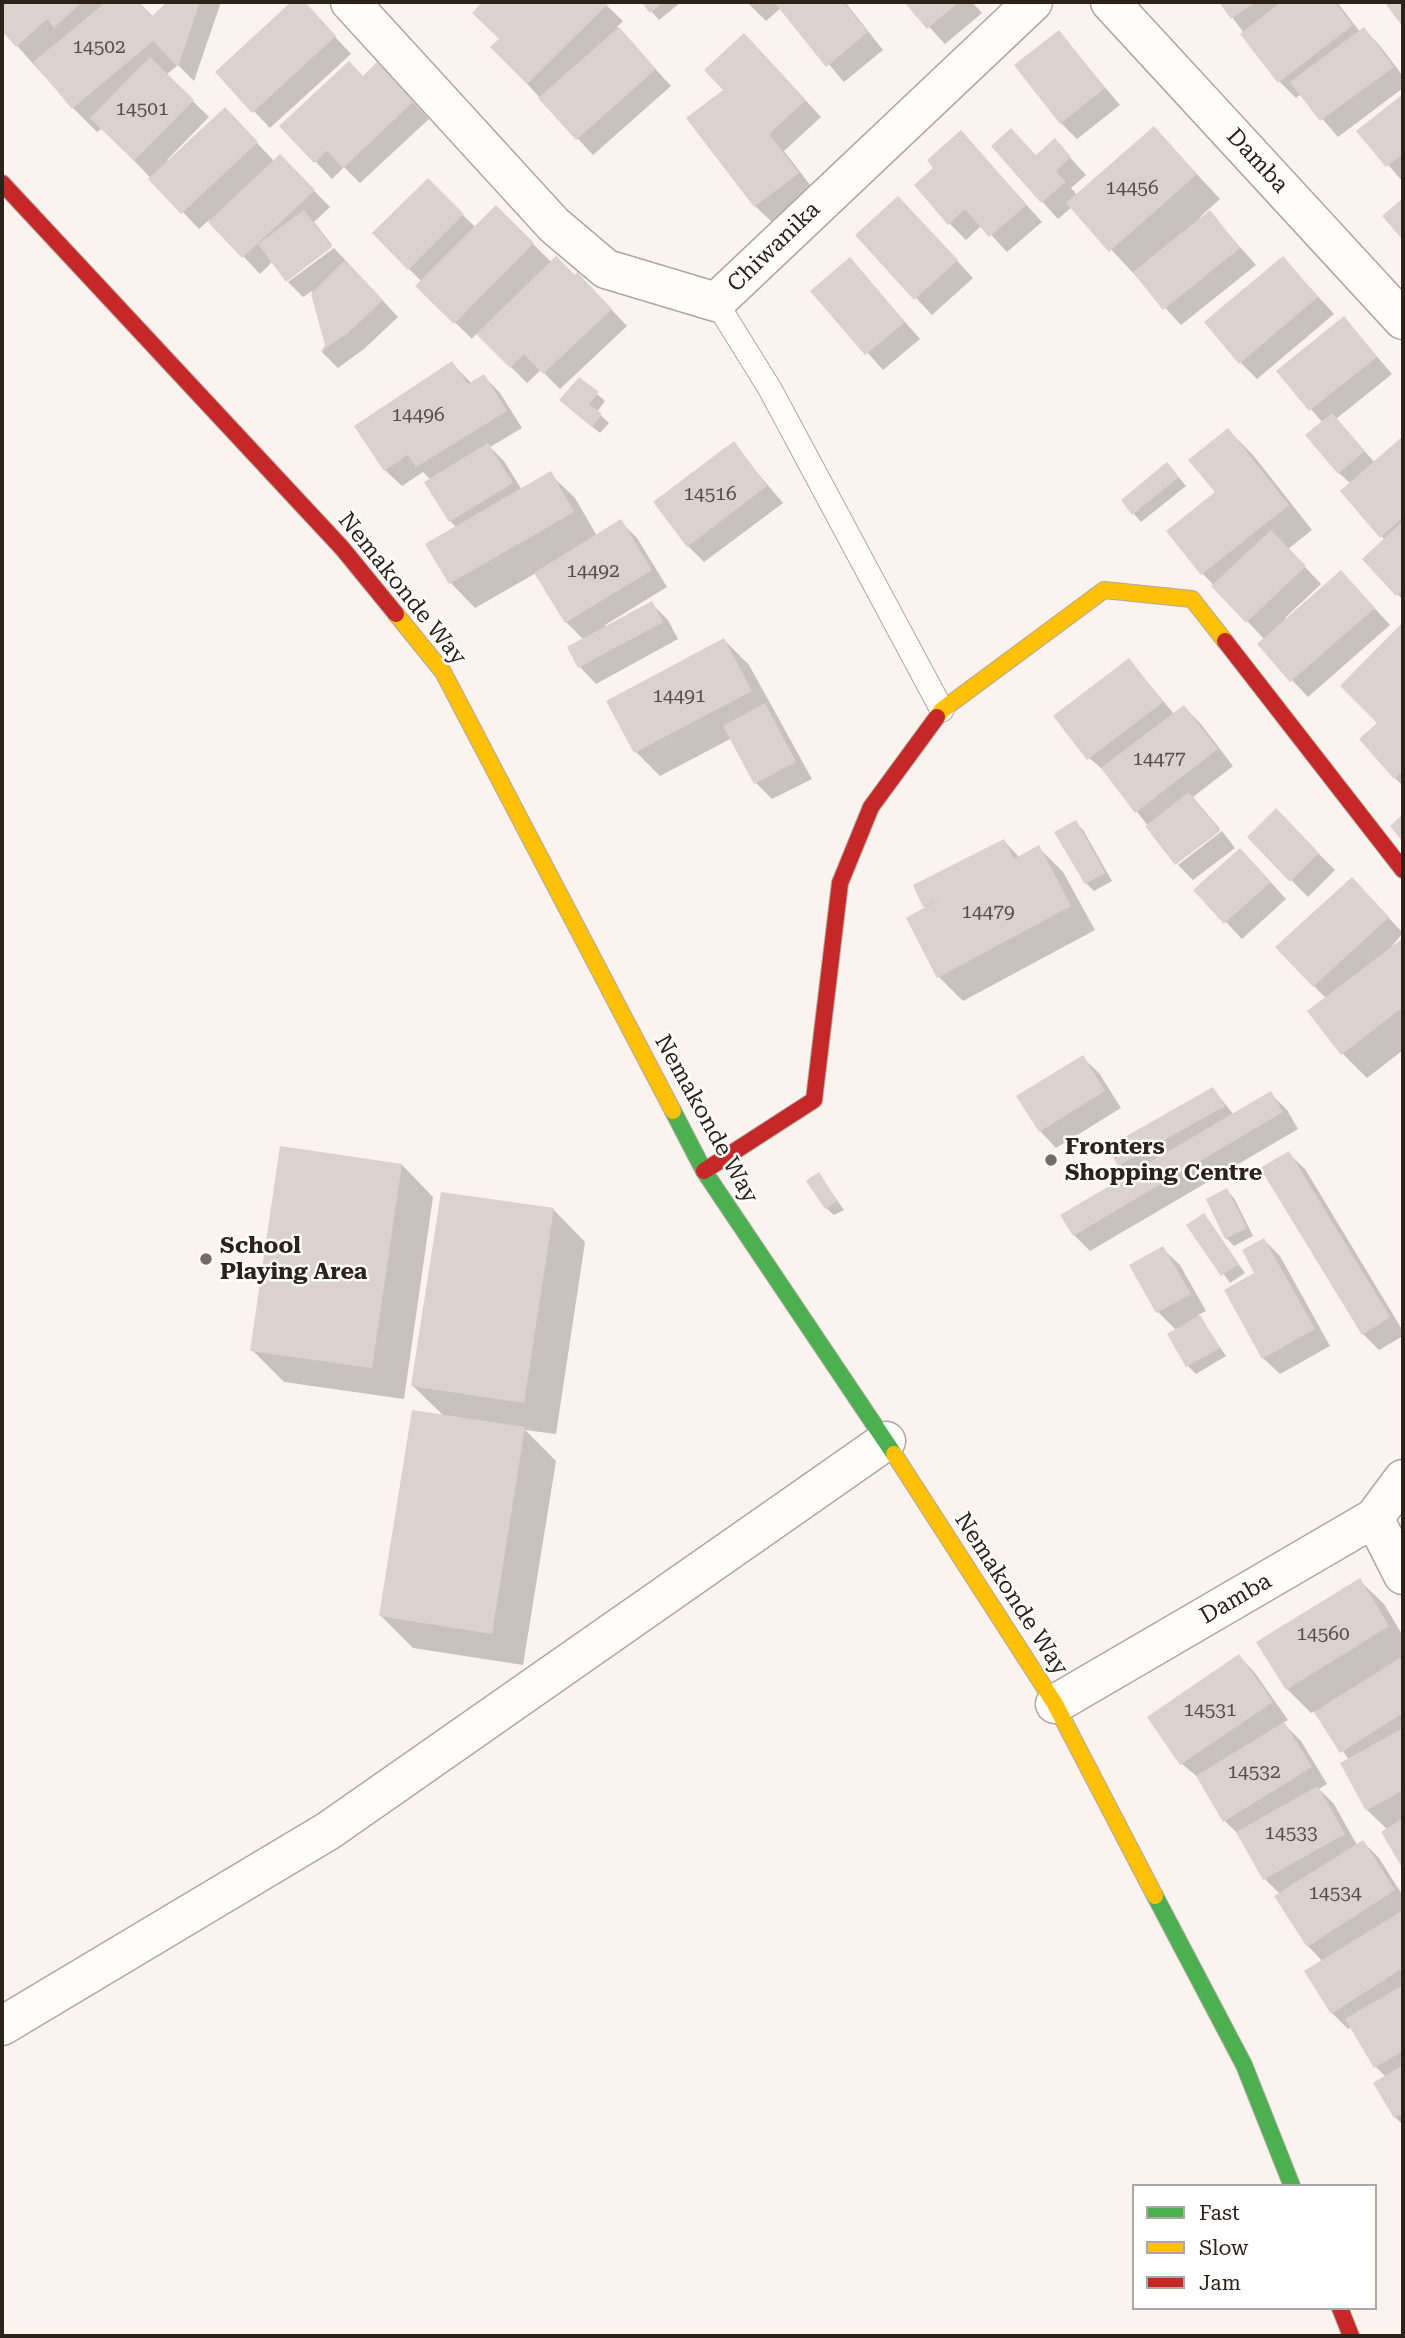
<!DOCTYPE html>
<html>
<head>
<meta charset="utf-8">
<style>
  body { margin:0 }
  #map { position:relative; width:1405px; height:2338px; overflow:hidden; background:#faf3ee; font-family:"Roboto Serif",serif }
  canvas { display:block }
  .frame { position:absolute; inset:0; border:4px solid #2c221a; pointer-events:none }
  .legend { position:absolute; left:1132px; top:2184px; width:245px; height:126px; box-sizing:border-box; background:#fff; border:2px solid #aba7a3; margin:0; padding:9px 12px; list-style:none; font-size:21px; color:#2c221a }
  .legend li { display:flex; align-items:center; gap:14px; height:35px }
  .legend b { width:35px; border:2px solid #aba7a3 }
</style>
</head>
<body>
<div id="map">
<canvas width="1405" height="2338"></canvas>
<div class="frame"></div>
<ul class="legend">
<li><b style="height:9px;background:#4caf50"></b>Fast</li>
<li><b style="height:9px;background:#ffc107"></b>Slow</li>
<li><b style="height:9px;background:#c62828"></b>Jam</li>
</ul>
</div>
<script>
const g = document.querySelector('canvas').getContext('2d');
g.lineJoin = 'round';
function fill(path, color) {
  g.fillStyle = color;
  g.fill(path, 'evenodd');
}
function toPath(rows) {
  const path = new Path2D();
  for (const r of rows) {
    path.moveTo(r[0], r[1]);
    for (let i = 2; i < r.length; i += 2) path.lineTo(r[i], r[i + 1]);
  }
  return path;
}
function strokePath(path, color, width, dash) {
  g.strokeStyle = color;
  g.lineWidth = width;
  g.lineCap = dash ? 'butt' : 'round';
  g.setLineDash(dash || []);
  g.stroke(path);
}
function drawText(font, color, halo, rows, align = 'center') {
  g.font = font + ' "Roboto Serif",serif';
  g.lineWidth = 5;
  g.setLineDash([]);
  g.textBaseline = 'middle';
  g.strokeStyle = halo;
  g.fillStyle = color;
  for (const [text, x, y, turn = 0] of rows) {
    g.save();
    g.translate(x, y);
    g.rotate((+turn || 0) * Math.PI / 180);
    g.textAlign = isNaN(turn) ? turn : align;
    if (halo) g.strokeText(text, 0, 0);
    g.fillText(text, 0, 0);
    g.restore();
  }
}
const shadow = toPath([
  [2,2,139,2,153,17,170,2,221,2,194,81,178,65,166,75,209,117,167,160,170,162,241,126,274,161,280,156,330,207,314,222,332,245,287,278,273,261,260,274,209,220,199,229,103,128,97,132,73,108,2,29,5,7],
  [294,2,303,2,351,54,270,128,217,72],
  [485,2,603,2,623,21,617,27,671,86,593,155,493,47,501,39,474,13],
  [643,2,679,2,680,3,659,20],
  [747,2,845,2,883,50,844,82,781,8,766,21],
  [906,2,972,2,982,13,945,44],
  [1221,2,1337,2,1360,32,1364,29,1380,46,1403,76,1403,88,1338,137,1301,94,1296,98,1280,82],
  [1059,33,1120,105,1077,139,1061,123],
  [761,52,821,117,784,151,814,190,772,222,755,206,726,90],
  [394,81,429,119,360,183,344,167,332,179,282,126],
  [1403,96,1403,182,1359,131],
  [1154,128,1220,199,1200,217,1202,220,1210,213,1256,265,1181,325,1072,207,1058,219,993,147,1036,157,1055,141,1086,175,1071,188,1078,196],
  [961,132,1042,222,1007,252,982,225,966,240,949,223,936,168],
  [428,180,476,228,496,207,551,262,594,291,627,326,560,389,541,370,527,383,477,333,472,339,418,286,422,282,374,233],
  [914,214,973,278,932,315,857,235],
  [334,248,398,317,364,349,338,368,322,352,327,345,312,291,303,297,288,282],
  [1283,258,1334,314,1257,379,1241,363],
  [850,259,920,339,883,370,813,291],
  [1344,318,1392,374,1336,419,1375,463,1403,438,1403,600,1364,559,1385,540,1342,492,1351,484,1339,473,1323,423,1278,371],
  [452,363,472,384,484,376,500,393,522,428,490,447,504,461,522,490,550,474,575,498,597,536,621,522,637,538,667,587,605,625,606,628,651,603,668,620,678,639,596,684,580,667,569,648,584,640,566,622,536,573,475,608,451,583,428,544,457,528,450,521,431,480,423,472,402,486,385,470],
  [580,379,605,401,597,412,609,423,600,433,569,408],
  [1228,430,1253,455,1312,530,1288,549,1321,584,1285,618,1287,620,1357,589,1390,625,1308,697,1292,680,1265,640,1203,574,1169,531,1217,493],
  [733,444,783,503,704,562,688,546],
  [1175,473,1186,486,1141,522,1123,501],
  [1403,625,1403,786,1395,778,1380,723,1343,686],
  [724,640,749,665,812,779,772,799,756,783,732,738,660,776,636,752],
  [1129,660,1174,714,1184,707,1200,723,1233,766,1193,797,1220,829,1176,862,1107,773,1089,758],
  [1276,811,1335,870,1308,897,1249,837],
  [1075,822,1083,830,1112,881,1094,891,1086,883],
  [1222,831,1235,848,1193,880,1178,865],
  [1004,841,1020,858,1039,848,1063,872,1095,930,963,1001,939,977,925,905],
  [1256,866,1286,899,1242,939,1196,890],
  [1368,896,1403,933,1392,946,1393,948,1403,940,1403,1050,1367,1078,1342,1053,1327,999,1314,986],
  [1082,1057,1099,1073,1121,1108,1056,1148,1040,1131],
  [1213,1089,1234,1115,1270,1093,1287,1110,1298,1129,1090,1251,1074,1235,1130,1176,1120,1165],
  [1288,1153,1305,1169,1403,1331,1403,1336,1379,1350,1363,1334],
  [402,1165,433,1197,404,1399,284,1382,252,1350],
  [819,1174,844,1210,834,1215,826,1208],
  [1226,1190,1234,1198,1253,1236,1234,1246,1226,1238],
  [554,1210,585,1242,556,1434,525,1430,556,1461,523,1665,413,1648,381,1616,444,1416,413,1386],
  [1203,1215,1245,1273,1230,1283,1189,1225],
  [1264,1240,1280,1256,1330,1346,1280,1374,1263,1358,1257,1273],
  [1163,1249,1180,1265,1206,1311,1198,1315,1226,1356,1196,1374,1188,1366,1176,1330,1158,1312],
  [1359,1580,1384,1604,1403,1636,1403,1865,1383,1832,1388,1830,1367,1810,1349,1760,1315,1711,1311,1713,1287,1689],
  [1239,1656,1255,1673,1288,1720,1283,1723,1301,1741,1327,1784,1319,1789,1334,1804,1357,1845,1363,1842,1379,1858,1403,1896,1403,2125,1395,2117,1386,2077,1376,2067,1352,2027,1348,2029,1332,2013,1323,1962,1308,1946,1280,1894,1265,1879,1241,1837,1225,1821,1200,1779,1182,1764,1150,1718]
]);
const building = toPath([
  [8,2,82,2,54,28,47,19,16,47,2,31,2,7],
  [106,2,139,2,151,17,167,2,200,2,178,67,153,41,72,109,33,62],
  [291,2,305,2,336,36,252,113,215,72],
  [482,2,606,2,608,4,527,84,490,47,499,39,472,13],
  [641,2,664,2,650,13],
  [774,2,843,2,868,32,826,67],
  [904,2,959,2,927,29],
  [1219,2,1256,2,1231,19],
  [1281,2,1335,2,1353,25,1278,83,1240,34],
  [1384,2,1403,2,1403,27],
  [619,27,656,69,576,140,538,98],
  [1364,27,1394,67,1320,121,1290,82],
  [1059,30,1105,88,1060,124,1014,65],
  [744,33,806,100,769,134,799,173,754,207,686,118,723,90,704,70],
  [150,57,194,100,134,161,90,118],
  [349,61,363,76,377,62,414,101,343,168,327,151,314,163,279,126],
  [1403,94,1403,154,1386,167,1356,131],
  [225,107,258,142,181,214,148,179],
  [1154,126,1197,174,1109,252,1066,203],
  [1011,128,1036,155,1055,138,1071,157,1056,171,1066,182,1041,203,991,146],
  [961,130,1027,205,989,237,965,209,948,225,914,185,933,168,927,160],
  [280,154,315,190,242,258,208,222],
  [428,178,464,214,408,270,372,233],
  [898,196,958,260,914,300,855,235],
  [1403,198,1403,240,1382,216],
  [496,205,534,243,454,324,415,286],
  [304,210,332,247,286,282,258,244],
  [1210,210,1240,248,1163,310,1133,272],
  [556,256,575,275,577,272,612,309,543,374,524,354,510,368,476,334],
  [1283,256,1318,297,1239,364,1204,322],
  [850,257,905,322,865,355,810,291],
  [345,260,383,300,348,333,320,352,325,345,311,294],
  [1344,316,1377,357,1309,411,1276,371],
  [452,361,468,384,484,374,507,411,416,467,408,455,384,471,354,426],
  [579,377,599,392,589,404,602,414,592,427,559,400],
  [1332,413,1365,451,1338,474,1305,435],
  [1228,428,1289,505,1201,575,1166,531,1215,492,1188,460],
  [1403,436,1403,517,1380,538,1340,491],
  [734,441,767,486,687,547,653,502],
  [488,443,513,483,449,522,424,482],
  [1167,462,1179,477,1132,515,1121,500],
  [551,471,574,512,449,584,425,544],
  [621,519,652,570,565,623,534,573],
  [1403,521,1403,589,1396,596,1362,559],
  [1271,530,1306,566,1246,623,1211,586],
  [1341,570,1375,608,1290,682,1257,644],
  [652,601,663,622,578,668,567,647],
  [1403,622,1403,771,1394,779,1359,739,1377,723,1340,686],
  [724,638,752,691,634,753,606,701],
  [1129,658,1163,702,1087,760,1053,716],
  [765,703,796,762,754,784,723,726],
  [1184,705,1218,749,1135,813,1101,768],
  [1189,792,1220,831,1175,865,1145,826],
  [1276,808,1319,853,1290,882,1247,837],
  [1403,814,1403,842,1390,826],
  [1076,820,1105,873,1085,884,1054,832],
  [1004,839,1014,859,1039,845,1071,906,937,978,906,918,943,897,923,907,913,885],
  [1240,848,1271,882,1224,924,1193,890],
  [1352,877,1389,917,1313,987,1275,947],
  [1403,938,1403,1007,1341,1055,1307,1011],
  [1083,1055,1105,1091,1039,1132,1016,1096],
  [1213,1087,1225,1106,1118,1166,1107,1147],
  [1271,1091,1283,1112,1073,1236,1060,1215],
  [280,1146,402,1164,372,1368,250,1351],
  [1289,1151,1390,1317,1362,1335,1260,1168],
  [819,1172,837,1201,825,1209,806,1181],
  [1227,1188,1247,1228,1225,1239,1206,1199],
  [441,1192,554,1208,524,1403,411,1386],
  [1204,1213,1239,1264,1221,1276,1186,1225],
  [1264,1238,1315,1329,1262,1359,1224,1290,1254,1273,1242,1250],
  [1163,1246,1191,1294,1156,1313,1129,1265],
  [1200,1315,1220,1348,1186,1367,1167,1334],
  [412,1410,525,1427,492,1634,379,1616],
  [1360,1578,1389,1626,1286,1690,1256,1642],
  [1239,1654,1273,1702,1180,1765,1147,1717],
  [1403,1656,1403,1713,1340,1753,1314,1712],
  [1284,1722,1312,1767,1223,1822,1196,1776],
  [1403,1728,1403,1790,1366,1811,1340,1763],
  [1318,1786,1345,1834,1263,1880,1236,1832],
  [1403,1818,1403,1869,1381,1832],
  [1363,1840,1395,1890,1307,1947,1274,1896],
  [1402,1911,1403,1968,1331,2014,1304,1971],
  [1403,1985,1403,2051,1374,2068,1345,2019],
  [1403,2065,1403,2113,1394,2118,1373,2083]
]);
const lane = toPath([
  [716,302,770,389,942,710]
]);
const street = toPath([
  [350,2,554,225,606,269,716,302,1033,2],
  [1110,2,1403,320],
  [1374,1518,1403,1575],
  [1055,1704,1374,1518,1403,1479],
  [2,2026,328,1831,886,1441]
]);
const fast = toPath([
  [673,1111,704,1171,894,1454],
  [1155,1896,1244,2065,1292,2186]
]);
const slow = toPath([
  [396,614,443,672,673,1111],
  [937,717,942,710,1104,590,1192,599,1225,641],
  [894,1454,1055,1704,1155,1896]
]);
const jam = toPath([
  [2,183,342,548,396,614],
  [1225,641,1403,870],
  [704,1171,814,1100,840,883,871,807,937,717],
  [1340,2308,1351,2336]
]);
const markers = [
  [1051,1160,7,"#746b64"],
  [206,1259,7,"#746b64"]
];
const numberNames = [
  ["14502",99,47],
  ["14501",142,109],
  ["14456",1132,188],
  ["14496",418,415],
  ["14516",710,494],
  ["14492",593,571],
  ["14491",679,696],
  ["14477",1159,759],
  ["14479",988,912],
  ["14560",1323,1634],
  ["14531",1210,1710],
  ["14532",1254,1772],
  ["14533",1291,1833],
  ["14534",1335,1893]
];
const streetNames = [
  ["Damba",1257,161,47],
  ["Chiwanika",774,247,-44],
  ["Nemakonde Way",402,589,51],
  ["Nemakonde Way",706,1119,61],
  ["Nemakonde Way",1011,1594,57],
  ["Damba",1236,1599,-30]
];
const poiNames = [
  ["Fronters",1065,1147],
  ["Shopping Centre",1065,1173],
  ["School",220,1246],
  ["Playing Area",220,1272]
];
fill(shadow, '#0003');
fill(building, '#dbd1cd');
strokePath(lane, '#afa7a0', 25);
strokePath(street, '#afa7a0', 41);
strokePath(fast, '#afa7a0', 18);
strokePath(slow, '#afa7a0', 18);
strokePath(jam, '#afa7a0', 18);
strokePath(lane, '#fefdfc', 23);
strokePath(street, '#fefdfc', 38);
strokePath(fast, '#4caf50', 16);
strokePath(slow, '#ffc107', 16);
strokePath(jam, '#c62828', 16);
for (const [x, y, r, color] of markers) {
  const dot = new Path2D();
  dot.arc(x, y, r, 0, 2 * Math.PI);
  g.fillStyle = color;
  g.fill(dot);
  strokePath(dot, '#fff', 2.5);
}
drawText('19px', '#584e47', null, numberNames);
drawText('23px', '#2c221a', '#fff', streetNames);
drawText('bold 23px', '#2c221a', '#fff', poiNames, 'left');
</script>
</body>
</html>
